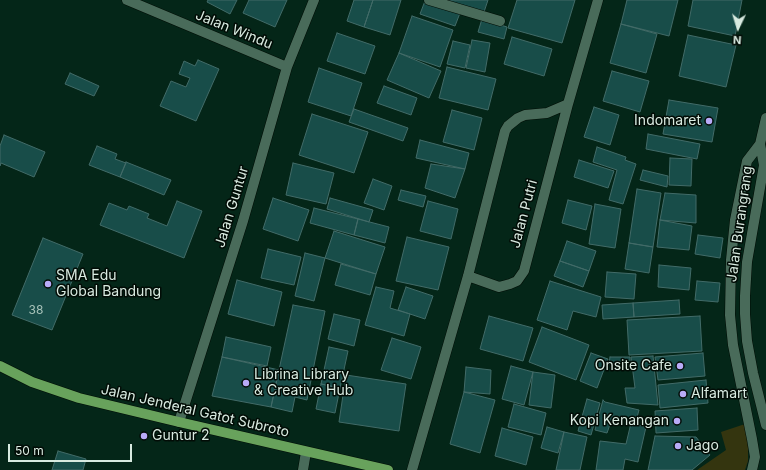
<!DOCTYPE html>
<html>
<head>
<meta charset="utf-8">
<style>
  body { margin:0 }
  #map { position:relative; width:766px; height:470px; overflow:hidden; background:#042618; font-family:Inter,sans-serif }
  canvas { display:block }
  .north { position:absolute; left:718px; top:8px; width:40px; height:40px; -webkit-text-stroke:3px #020c06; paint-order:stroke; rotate:184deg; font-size:11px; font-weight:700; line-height:16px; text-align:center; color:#d8eae0 }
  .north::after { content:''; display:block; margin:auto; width:14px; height:18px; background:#d8eae0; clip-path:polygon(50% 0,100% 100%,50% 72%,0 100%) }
  .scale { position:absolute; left:8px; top:444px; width:124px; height:18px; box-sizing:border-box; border:2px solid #d8eae0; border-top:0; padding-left:5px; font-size:12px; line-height:14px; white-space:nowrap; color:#d8eae0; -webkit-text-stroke:3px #020c06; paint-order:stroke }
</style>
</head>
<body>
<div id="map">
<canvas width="766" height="470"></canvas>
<div class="north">N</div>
<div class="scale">50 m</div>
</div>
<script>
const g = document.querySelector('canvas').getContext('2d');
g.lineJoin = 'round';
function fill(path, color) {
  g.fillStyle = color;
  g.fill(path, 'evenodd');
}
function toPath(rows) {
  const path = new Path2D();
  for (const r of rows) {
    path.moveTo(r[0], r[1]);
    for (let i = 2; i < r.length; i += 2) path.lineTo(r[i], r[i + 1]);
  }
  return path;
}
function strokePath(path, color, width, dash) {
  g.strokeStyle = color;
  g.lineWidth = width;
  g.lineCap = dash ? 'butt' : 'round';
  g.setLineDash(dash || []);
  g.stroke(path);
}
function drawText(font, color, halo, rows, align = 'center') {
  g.font = font + ' Inter,sans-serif';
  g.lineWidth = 3;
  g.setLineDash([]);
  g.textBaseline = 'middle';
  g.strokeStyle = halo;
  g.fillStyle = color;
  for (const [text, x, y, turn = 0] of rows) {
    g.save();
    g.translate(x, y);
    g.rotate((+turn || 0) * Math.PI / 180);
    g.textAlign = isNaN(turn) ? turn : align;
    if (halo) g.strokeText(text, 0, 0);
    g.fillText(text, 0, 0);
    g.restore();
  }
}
const green = toPath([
  [745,424,748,440,748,461,745,470,697,470,726,450,721,432]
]);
const building = toPath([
  [208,0,237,0,230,14,207,2,208,0],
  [249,0,287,0,275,27,243,13,249,0],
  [354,0,373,0,364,27,347,21,354,0],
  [373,0,401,0,390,35,364,27,373,0],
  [442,0,488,0,483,15,442,0],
  [517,0,575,0,562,43,508,28,517,0],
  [627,0,678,0,669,36,621,24,627,0],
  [693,0,742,0,735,36,688,26,693,0],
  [425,1,460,13,455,26,420,14,425,1],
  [412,16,453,30,440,67,399,53,412,16],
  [482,19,507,27,504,39,478,32,482,19],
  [621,24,657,34,646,73,610,63,621,24],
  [337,33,375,46,365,74,327,61,337,33],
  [688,35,736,45,726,87,679,76,688,35],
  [512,37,552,49,544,76,504,64,512,37],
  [472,40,490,43,485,72,466,68,472,40],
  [453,41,470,45,465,68,447,64,453,41],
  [399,53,441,71,429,98,387,80,399,53],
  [198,60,219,69,196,121,160,106,171,81,186,87,190,78,179,74,184,61,195,66,198,60],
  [447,67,496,79,488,110,439,98,447,67],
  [319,68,362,83,351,116,308,102,319,68],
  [612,71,649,81,640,112,603,101,612,71],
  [70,73,99,86,94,96,65,84,70,73],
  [384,86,417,98,411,115,377,103,384,86],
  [669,100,718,108,712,142,663,134,669,100],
  [594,107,619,115,610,145,584,137,594,107],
  [354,109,408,128,403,141,349,122,354,109],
  [452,110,482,118,474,150,443,142,452,110],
  [312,114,368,132,354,173,299,155,312,114],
  [648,134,700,144,697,159,646,149,648,134],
  [4,135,45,152,34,177,1,163,0,166,0,146,4,135],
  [420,140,469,153,465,169,416,158,420,140],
  [97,146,117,154,115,159,126,163,120,177,89,165,97,146],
  [597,147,626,157,625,160,636,164,623,204,609,200,617,170,593,162,597,147],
  [670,158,692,159,691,186,669,185,670,158],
  [579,160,614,171,608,188,574,177,579,160],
  [126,162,171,180,164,195,120,177,126,162],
  [293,163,334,173,326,204,286,195,293,163],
  [431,164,465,169,455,198,425,188,431,164],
  [643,170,668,176,667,187,640,180,643,170],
  [373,179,392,186,384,210,364,203,373,179],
  [637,189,661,193,653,247,629,243,637,189],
  [401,190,426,196,423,207,398,200,401,190],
  [665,193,696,195,696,223,660,220,665,193],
  [273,198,309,210,298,241,263,229,273,198],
  [330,198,373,210,369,222,327,209,330,198],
  [568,200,592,206,586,230,562,223,568,200],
  [177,201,202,211,184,258,100,225,109,203,127,210,129,206,149,214,147,218,167,226,177,201],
  [428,201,458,209,451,239,420,231,428,201],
  [595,204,621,209,615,248,589,244,595,204],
  [314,208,358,219,354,235,310,223,314,208],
  [358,219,389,227,385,243,354,235,358,219],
  [660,220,692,226,689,250,657,247,660,220],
  [334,231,385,247,376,274,325,258,334,231],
  [698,235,723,238,720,258,695,254,698,235],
  [407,237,449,247,438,290,396,281,407,237],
  [43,238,83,254,52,330,12,315,43,238],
  [567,241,596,251,589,271,560,261,567,241],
  [629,243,653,247,649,273,625,269,629,243],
  [268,249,301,257,294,285,261,278,268,249],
  [305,253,325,258,314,301,295,296,305,253],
  [560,261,589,271,583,287,554,276,560,261],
  [341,264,376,274,370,295,335,285,341,264],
  [659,265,691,268,689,290,658,287,659,265],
  [607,272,636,274,634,299,605,297,607,272],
  [237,280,282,292,274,326,228,314,237,280],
  [550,281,601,297,596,317,573,311,567,330,537,320,550,281],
  [697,281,720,283,718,302,695,300,697,281],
  [376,287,394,291,390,308,410,314,404,336,365,325,376,287],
  [406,287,433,296,425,319,398,310,406,287],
  [679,300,680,314,634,317,633,303,679,300],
  [633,303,634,317,603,319,602,305,633,303],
  [293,305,325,311,307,400,295,397,292,412,271,407,293,305],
  [334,314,360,320,354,346,328,339,334,314],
  [489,316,533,328,523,361,480,349,489,316],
  [700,316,702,351,629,355,627,320,700,316],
  [542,327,589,345,576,380,529,362,542,327],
  [226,337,271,347,267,366,222,357,226,337],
  [392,338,421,347,411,379,381,370,392,338],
  [329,347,348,351,340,388,321,384,329,347],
  [591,353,608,359,597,388,580,381,591,353],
  [703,353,705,376,658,380,655,357,703,353],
  [653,356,658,405,627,403,625,388,635,388,631,357,653,356],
  [222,357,279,370,271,407,212,396,222,357],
  [610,357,630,357,630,367,609,364,610,357],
  [511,366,533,372,524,405,502,399,511,366],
  [466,367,491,370,490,394,464,392,466,367],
  [533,372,555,375,551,408,529,405,533,372],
  [346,375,406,384,399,431,339,422,346,375],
  [706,380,708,403,660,408,658,385,706,380],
  [321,384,340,388,335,413,316,409,321,384],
  [464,392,495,400,480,453,450,444,464,392],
  [587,399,600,403,591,435,578,431,587,399],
  [603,400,605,402,639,410,636,421,613,416,607,433,595,430,603,400],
  [514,404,546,413,541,435,508,427,514,404],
  [697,408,698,430,656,433,655,411,697,408],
  [631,423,646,427,638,462,625,459,623,470,596,470,600,441,626,444,631,423],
  [547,427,564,432,558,453,541,448,547,427],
  [502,428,533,437,526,465,495,456,502,428],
  [564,432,587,437,580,470,556,470,564,432],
  [655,436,696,437,710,455,692,470,648,470,655,436],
  [58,451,86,459,83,470,52,470,58,451]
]);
const minor = toPath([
  [127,0,287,67],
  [429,0,500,21],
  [468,276,499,287,510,284,517,281,524,271,568,104,598,0],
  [179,422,243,221,287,67,314,0],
  [303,470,306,452],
  [412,470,468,276,505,131,508,126,518,118,525,115,547,113,568,104]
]);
const tertiary = toPath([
  [760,144,764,165,747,262,745,296,745,314,747,341,753,373,766,425],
  [752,470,755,457,752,439,733,345,730,315,731,260,735,220,747,161,760,144,766,118]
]);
const primary = toPath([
  [0,366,32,382,79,398,179,422,388,470]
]);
const markers = [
  [709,121,4,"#b8abf7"],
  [48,284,4,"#b8abf7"],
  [680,366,4,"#b8abf7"],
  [246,383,4,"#b8abf7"],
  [683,394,4,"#b8abf7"],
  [677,421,4,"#b8abf7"],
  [144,436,4,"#b8abf7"],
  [678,446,4,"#b8abf7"]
];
const numberNames = [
  ["38",36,310]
];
const streetNames = [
  ["Jalan Windu",234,30,22],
  ["Jalan Guntur",232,207,-73],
  ["Jalan Putri",524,214,-75],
  ["Jalan Burangrang",740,224,-82],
  ["Jalan Jenderal Gatot Subroto",195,411,13]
];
const poiNames = [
  ["Indomaret",701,121,"right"],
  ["SMA Edu",56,276],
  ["Global Bandung",56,292],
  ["Onsite Cafe",672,366,"right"],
  ["Librina Library",254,375],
  ["& Creative Hub",254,391],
  ["Alfamart",691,394],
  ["Kopi Kenangan",669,421,"right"],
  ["Guntur 2",152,436],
  ["Jago",686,446]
];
fill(green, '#34350f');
fill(building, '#184d49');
strokePath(building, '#426b68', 1);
strokePath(minor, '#000d05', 11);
strokePath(tertiary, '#000d05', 11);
strokePath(primary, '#000d05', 11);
strokePath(minor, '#496b5a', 10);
strokePath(tertiary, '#496b5a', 10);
strokePath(primary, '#68a25c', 10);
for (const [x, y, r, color] of markers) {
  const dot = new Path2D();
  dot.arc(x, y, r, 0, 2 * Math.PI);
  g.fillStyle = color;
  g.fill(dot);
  strokePath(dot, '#020c06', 1.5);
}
drawText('12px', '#a8c3ba', null, numberNames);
drawText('14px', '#d8eae0', '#020c06', streetNames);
drawText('14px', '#d8eae0', '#020c06', poiNames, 'left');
</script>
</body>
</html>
